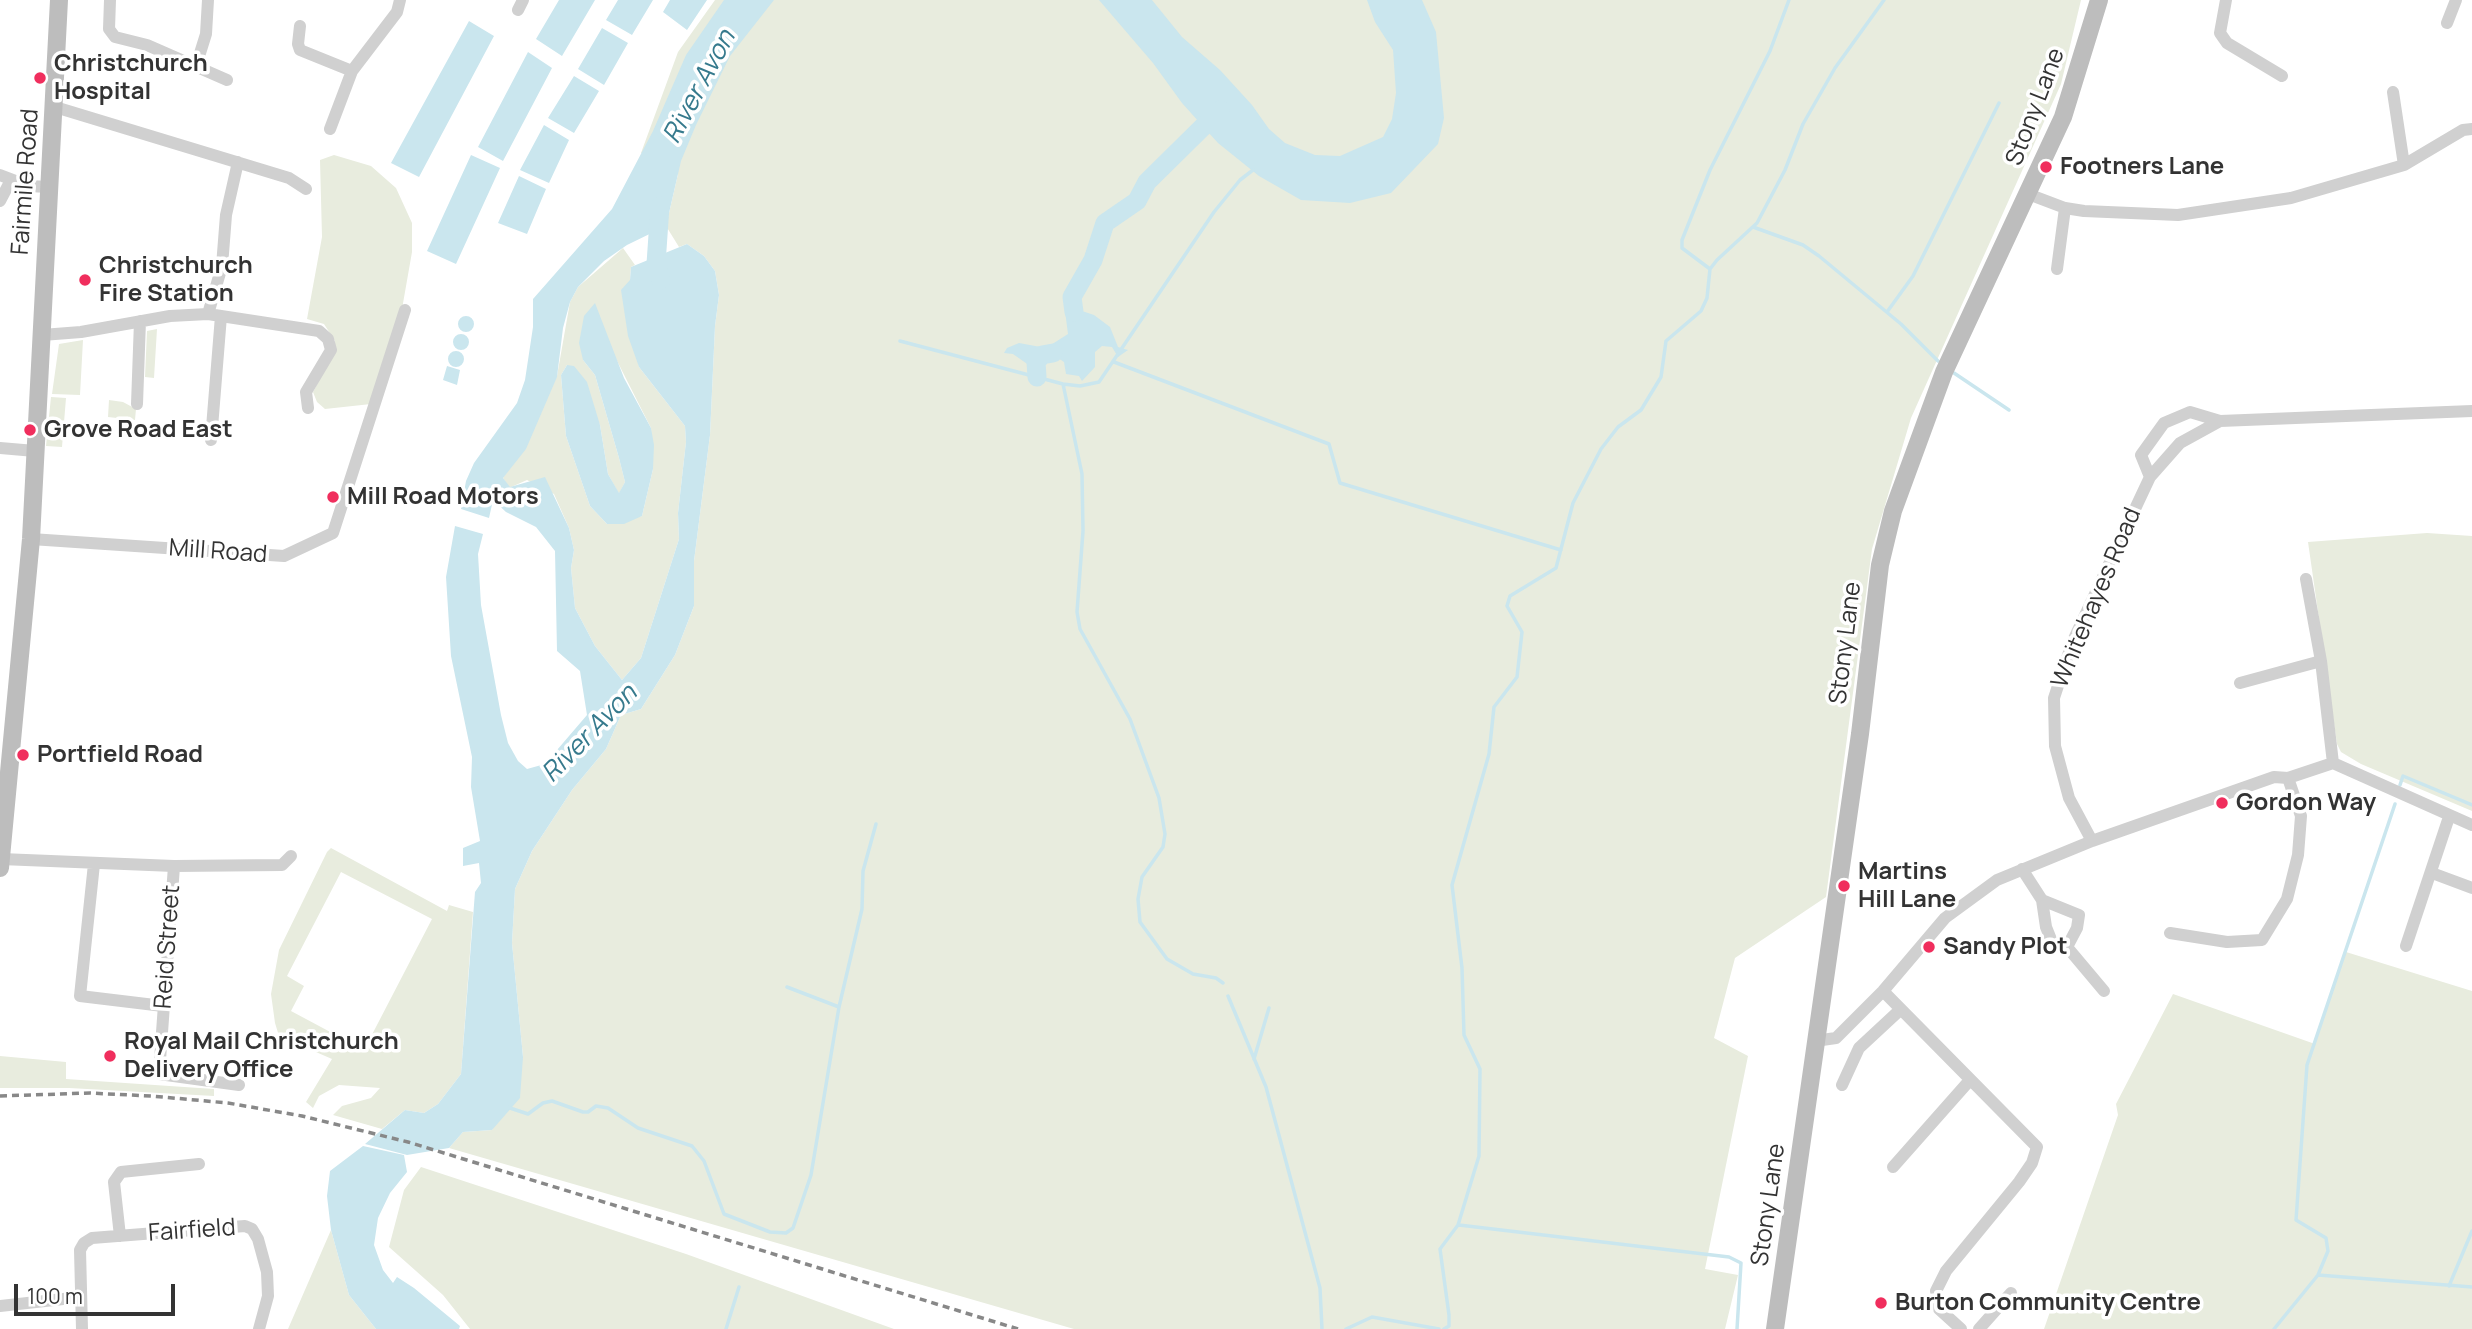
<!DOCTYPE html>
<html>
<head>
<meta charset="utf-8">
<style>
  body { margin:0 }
  #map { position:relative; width:2472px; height:1329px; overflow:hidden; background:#fff; font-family:Manrope,sans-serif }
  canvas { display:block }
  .scale { position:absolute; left:14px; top:1284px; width:161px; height:32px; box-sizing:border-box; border:4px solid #333; border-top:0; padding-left:9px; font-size:21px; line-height:24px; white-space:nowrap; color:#333; -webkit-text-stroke:5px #fff; paint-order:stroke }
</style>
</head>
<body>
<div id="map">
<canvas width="2472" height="1329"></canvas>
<div class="scale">100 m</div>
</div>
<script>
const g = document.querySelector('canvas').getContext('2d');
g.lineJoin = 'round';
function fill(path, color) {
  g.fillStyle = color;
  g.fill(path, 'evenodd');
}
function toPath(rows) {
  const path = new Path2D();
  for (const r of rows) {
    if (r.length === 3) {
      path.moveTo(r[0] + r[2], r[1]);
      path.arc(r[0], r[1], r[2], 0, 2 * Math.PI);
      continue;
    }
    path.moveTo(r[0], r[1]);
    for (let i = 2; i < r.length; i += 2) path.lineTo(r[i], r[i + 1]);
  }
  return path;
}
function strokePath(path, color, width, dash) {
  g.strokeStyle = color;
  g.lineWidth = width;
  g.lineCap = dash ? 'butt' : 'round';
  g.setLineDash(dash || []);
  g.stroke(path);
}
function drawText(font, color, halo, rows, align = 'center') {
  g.font = font + ' Manrope,sans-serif';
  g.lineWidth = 7;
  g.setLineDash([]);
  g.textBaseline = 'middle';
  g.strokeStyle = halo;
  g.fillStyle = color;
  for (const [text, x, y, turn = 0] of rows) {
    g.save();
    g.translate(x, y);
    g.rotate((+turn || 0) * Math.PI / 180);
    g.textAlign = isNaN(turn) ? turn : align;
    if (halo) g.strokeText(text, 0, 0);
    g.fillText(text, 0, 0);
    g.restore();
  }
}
const green = toPath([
  [715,0,2081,0,2061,84,1911,418,1872,549,1826,897,1735,958,1714,1038,1748,1056,1705,1269,1738,1275,1725,1329,1074,1329,449,1148,463,1132,492,1130,523,1057,512,943,515,889,532,851,572,790,606,749,621,715,641,709,675,655,694,606,694,561,710,435,715,326,719,295,715,271,704,256,687,244,679,247,666,226,678,174,641,153,678,52],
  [334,155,371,166,396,188,412,223,412,252,402,309,371,404,325,409,317,402,313,392,334,353,335,341,324,324,307,319,322,237,320,160],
  [623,248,635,265,631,267,630,280,639,367,685,426,686,442,678,513,679,539,641,658,622,680,595,646,575,608,571,568,574,550,569,528,554,494,527,480,509,488,503,478,557,376,570,302,578,287],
  [611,349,651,428,653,469,642,516,607,524,590,506,566,436,561,375,567,365,600,425,608,474,619,494,625,482,619,458,595,375,583,360],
  [157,329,154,378,145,377,147,331],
  [83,340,80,395,52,394,59,344],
  [51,397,66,398,62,447,46,446],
  [109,400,123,402,136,409,135,420,108,417],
  [2427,533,2472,536,2472,811,2361,764,2341,752,2337,744,2308,542],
  [331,848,447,911,449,905,473,912,461,1074,438,1104,424,1113,405,1110,382,1129,333,1115,342,1106,371,1098,380,1088,339,1085,319,1096,313,1108,306,1102,332,1059,279,1036,275,1023,271,994,279,950,327,852],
  [341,872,432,919,364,1050,291,1011,304,986,287,976],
  [2346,952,2472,991,2472,1329,2044,1329,2118,1115,2116,1104,2173,994,2315,1044],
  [0,1056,66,1062,66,1079,214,1089,214,1096,69,1088,0,1088],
  [421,1167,686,1254,894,1329,470,1329,443,1295,389,1247,404,1190],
  [331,1230,349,1295,376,1329,288,1329]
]);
const water = toPath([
  [559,0,595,0,562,56,536,39],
  [618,0,653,0,632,35,606,20],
  [670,0,707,0,687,30,663,12],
  [724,0,774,0,730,56,696,125,681,161,666,226,627,245,604,261,578,287,570,302,563,328,557,377,526,449,503,478,510,487,545,477,569,528,574,550,571,568,575,608,595,646,622,680,641,658,679,539,678,513,686,442,685,426,639,367,628,336,621,290,630,280,631,267,687,244,704,256,715,271,719,295,715,326,710,435,694,561,694,606,675,655,641,709,621,715,606,749,572,790,532,851,515,889,512,943,523,1057,520,1098,492,1130,463,1132,449,1148,407,1155,365,1144,405,1110,424,1113,438,1104,461,1074,475,892,481,883,479,863,463,866,463,848,480,841,471,787,472,757,451,656,446,577,455,526,483,534,478,554,481,605,501,715,508,743,518,761,527,769,545,764,587,715,580,671,557,651,555,551,536,527,506,512,493,500,489,518,461,509,466,481,474,463,517,403,525,380,533,327,533,299,612,209,653,131,686,55],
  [1099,0,1152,0,1182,37,1220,70,1252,105,1269,129,1285,143,1315,155,1340,156,1383,137,1392,119,1396,93,1393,50,1375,22,1367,0,1422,0,1436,32,1444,118,1438,144,1391,193,1350,203,1301,200,1259,176,1218,143,1182,103,1153,63],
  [469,21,494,36,419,177,391,163],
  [602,28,628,43,604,85,578,69],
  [528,52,552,68,503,161,478,147],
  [574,76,599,91,574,133,548,118],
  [544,125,569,140,549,183,520,170],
  [471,155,500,168,456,264,427,251],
  [519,176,546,189,527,234,498,223],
  [1074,287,1078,292,1076,309,1094,315,1110,327,1118,347,1128,350,1118,357,1112,347,1102,346,1095,352,1095,367,1082,381,1079,376,1066,374,1064,362,1058,358,1047,358,1038,368,1033,368,1013,354,1004,353,1007,348,1019,343,1046,348,1068,334,1064,303],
  [595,303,624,378,651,428,654,445,653,469,642,516,624,524,607,524,590,506,566,436,561,375,567,365,574,366,587,382,600,425,608,474,619,493,625,482,619,458,595,375,583,360,579,343,584,316],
  [466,324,8],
  [461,342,8],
  [456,359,8],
  [447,366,460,370,457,385,443,380],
  [363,1146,404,1155,407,1172,390,1193,378,1218,374,1245,383,1270,393,1283,397,1277,414,1288,460,1326,459,1329,376,1329,349,1295,331,1230,327,1196,330,1171]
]);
const stream = toPath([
  [1753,227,1803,245,1819,256,1901,324,1938,361],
  [1710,269,1682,248,1682,240,1710,170,1770,51,1789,0],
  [1887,312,1913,276,1999,103],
  [900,341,1063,384,1080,386,1099,382,1214,212,1240,180,1253,170],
  [1114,362,1329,444,1340,483,1561,550],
  [1954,373,2009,410],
  [1063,384,1082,474,1083,531,1077,612,1080,629,1130,719,1159,798,1165,834,1163,847,1142,877,1138,899,1140,922,1167,959,1193,974,1216,978,1223,983],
  [2400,785,2403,776,2472,805],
  [787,987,839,1007],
  [1228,996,1266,1087,1320,1288,1322,1329],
  [1254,1059,1269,1008],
  [507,1107,528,1114,543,1103,552,1101,583,1112,588,1112,596,1106,608,1108,638,1128,692,1146,704,1161,724,1214,770,1232,786,1233,793,1228,811,1175,839,1007,862,909,863,871,876,824],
  [1459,1225,1729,1257,1741,1263,1737,1329],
  [2318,1275,2472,1287],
  [2449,1286,2472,1231],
  [726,1329,739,1287],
  [1346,1329,1372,1317,1439,1329],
  [1444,1329,1449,1326,1449,1315,1440,1249,1458,1225,1479,1156,1480,1069,1464,1035,1462,968,1452,885,1489,754,1494,707,1517,677,1522,632,1507,606,1510,596,1556,568,1573,503,1601,449,1618,427,1641,410,1661,377,1666,341,1701,311,1707,298,1710,269,1717,260,1757,223,1785,170,1803,124,1835,68,1884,0],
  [2274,1329,2318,1275,2328,1251,2326,1238,2296,1220,2307,1065,2395,804]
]);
const river = toPath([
  [660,206,656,264,661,280],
  [1074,312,1072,297,1093,260,1105,223,1137,201,1147,182,1220,110],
  [1037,377,1036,362,1042,355,1053,353]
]);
const minor = toPath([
  [110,0,109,29,115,37,147,45,227,80],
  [2226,0,2220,33,2227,43,2282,76],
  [518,10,523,0],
  [2447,23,2456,0],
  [300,26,298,44,300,50,352,71],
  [196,66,206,34,208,0],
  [2393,92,2404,165],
  [55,107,289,178,306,189],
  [330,129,352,71,397,12,400,0],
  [0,175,29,186,48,187],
  [2028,194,2065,208,2084,211,2178,215,2291,198,2404,165,2463,130,2472,129],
  [0,201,11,180],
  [2057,269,2065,208],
  [208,314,222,266,226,215,238,162],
  [42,335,81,332,170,316,208,314,319,331,328,339,331,350,306,392,308,408],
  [137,404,140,321],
  [211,440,221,316],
  [0,448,35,451],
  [2150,477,2141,455,2164,423,2190,412,2220,421],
  [31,539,284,556,333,533,405,310],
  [2306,579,2321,661,2333,763],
  [2240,683,2321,661],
  [2092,841,2069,798,2055,746,2054,698,2072,643,2150,477,2180,443,2220,421,2472,411],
  [1,859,174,866,282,865,291,856],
  [94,864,80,996,163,1006],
  [174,866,159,1074,239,1085],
  [2022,869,2042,900,2046,927,2054,947,2067,947,2077,928,2079,915,2042,900],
  [2432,873,2472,888],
  [2170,933,2227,942,2262,940,2287,899,2298,855,2301,816,2288,778],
  [2406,946,2449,817],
  [2067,947,2104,991],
  [1883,991,2037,1147,2032,1163,2019,1182,1946,1271,1936,1291,1939,1309,1961,1329],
  [1815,1041,1836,1038,1883,991,1945,918,1997,880,2092,841,2274,777,2288,778,2333,763,2472,825],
  [1842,1085,1859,1048,1901,1009],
  [1893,1167,1970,1080],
  [120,1236,114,1182,121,1172,199,1164],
  [0,1306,81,1297],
  [82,1329,80,1250,84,1243,92,1238,245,1226,252,1229,258,1239,267,1272,268,1296,259,1329],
  [1979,1329,2011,1293]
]);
const secondary = toPath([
  [0,868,31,539,59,0],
  [1775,1329,1860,734,1880,565,1893,511,1944,372,2063,117,2099,0]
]);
const rail = toPath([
  [0,1096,90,1093,151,1096,228,1103,302,1116,408,1142,1018,1329]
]);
const markers = [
  [40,78,7,"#f02e5d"],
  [2046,167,7,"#f02e5d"],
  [85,280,7,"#f02e5d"],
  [30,430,7,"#f02e5d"],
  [333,497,7,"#f02e5d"],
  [23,755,7,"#f02e5d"],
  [2222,803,7,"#f02e5d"],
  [1844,886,7,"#f02e5d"],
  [1929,947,7,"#f02e5d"],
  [110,1056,7,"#f02e5d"],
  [1881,1303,7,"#f02e5d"]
];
const poiNames = [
  ["Christchurch",54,64],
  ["Hospital",54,92],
  ["Footners Lane",2060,167],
  ["Christchurch",99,266],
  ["Fire Station",99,294],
  ["Grove Road East",44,430],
  ["Mill Road Motors",347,497],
  ["Portfield Road",37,755],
  ["Gordon Way",2236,803],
  ["Martins",1858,872],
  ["Hill Lane",1858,900],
  ["Sandy Plot",1943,947],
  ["Royal Mail Christchurch",124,1042],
  ["Delivery Office",124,1070],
  ["Burton Community Centre",1895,1303]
];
const streetNames = [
  ["Stony Lane",2036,107,-69],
  ["Fairmile Road",26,182,-86],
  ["Mill Road",218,552,4],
  ["Whitehayes Road",2097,598,-67],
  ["Stony Lane",1846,643,-83],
  ["Reid Street",168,947,-86],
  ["Stony Lane",1769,1205,-82],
  ["Fairfield",192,1231,-4]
];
const waterNames = [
  ["River Avon",700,87,-62],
  ["River Avon",590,734,-46]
];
fill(green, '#e8ecde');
fill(water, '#cae6ee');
strokePath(stream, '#cae6ee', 3.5);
strokePath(river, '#cae6ee', 19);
strokePath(minor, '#d0d0d0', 12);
strokePath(secondary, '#bdbdbd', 18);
strokePath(rail, '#888', 3.5, [7, 5]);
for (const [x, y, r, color] of markers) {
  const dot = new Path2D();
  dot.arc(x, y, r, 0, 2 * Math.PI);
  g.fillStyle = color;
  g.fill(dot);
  strokePath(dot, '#fff', 2.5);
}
drawText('bold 24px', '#333', '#fff', poiNames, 'left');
drawText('24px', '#333', '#fff', streetNames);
drawText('italic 26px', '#367a8d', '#fff', waterNames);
</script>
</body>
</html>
